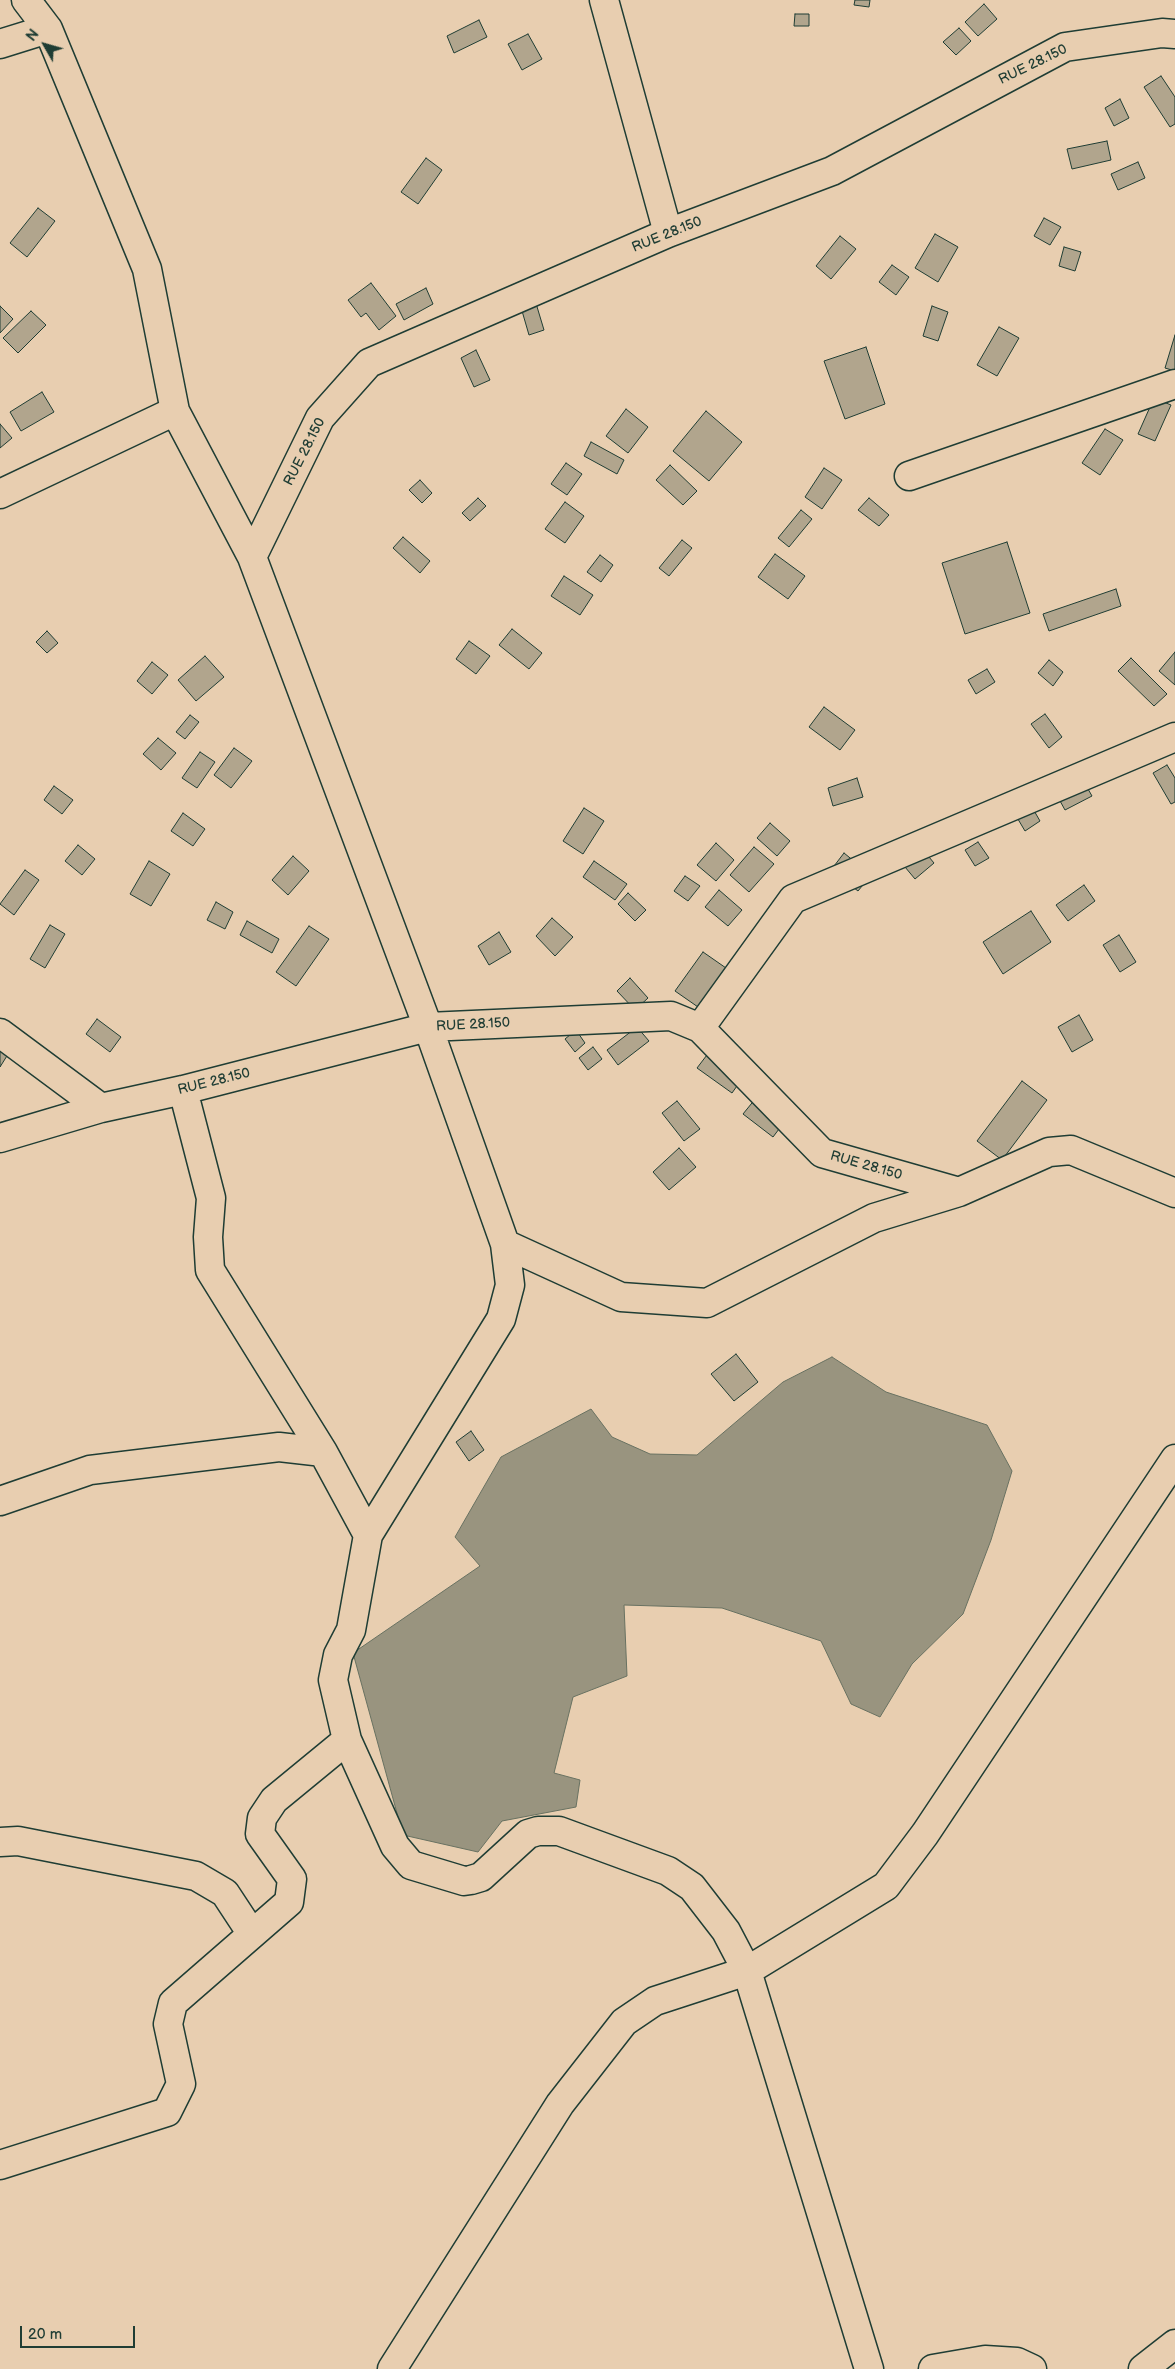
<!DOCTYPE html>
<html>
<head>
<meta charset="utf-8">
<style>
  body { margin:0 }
  #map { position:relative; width:1175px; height:2369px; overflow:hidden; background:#e8ceb0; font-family:"Balsamiq Sans",sans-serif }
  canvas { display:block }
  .north { position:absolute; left:20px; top:20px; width:50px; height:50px; -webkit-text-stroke:4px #e8ceb0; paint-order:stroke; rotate:308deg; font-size:14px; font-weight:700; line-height:20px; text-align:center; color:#1f3d34 }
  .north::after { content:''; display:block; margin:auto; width:18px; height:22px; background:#1f3d34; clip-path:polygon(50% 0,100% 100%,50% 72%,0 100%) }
  .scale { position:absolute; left:20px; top:2326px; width:115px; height:22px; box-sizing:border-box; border:2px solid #1f3d34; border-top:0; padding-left:6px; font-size:15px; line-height:18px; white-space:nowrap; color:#1f3d34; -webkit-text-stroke:4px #e8ceb0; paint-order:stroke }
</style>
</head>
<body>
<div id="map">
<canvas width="1175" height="2369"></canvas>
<div class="north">N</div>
<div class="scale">20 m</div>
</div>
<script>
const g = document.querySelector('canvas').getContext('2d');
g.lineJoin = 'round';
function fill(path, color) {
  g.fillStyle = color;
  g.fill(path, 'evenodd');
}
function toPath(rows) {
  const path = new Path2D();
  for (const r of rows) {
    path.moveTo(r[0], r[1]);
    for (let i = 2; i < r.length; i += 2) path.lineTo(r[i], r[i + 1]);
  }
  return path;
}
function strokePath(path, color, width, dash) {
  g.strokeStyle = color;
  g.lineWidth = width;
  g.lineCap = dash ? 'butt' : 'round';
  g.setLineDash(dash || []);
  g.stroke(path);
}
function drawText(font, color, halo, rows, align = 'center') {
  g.font = font + ' "Balsamiq Sans",sans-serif';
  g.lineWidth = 4;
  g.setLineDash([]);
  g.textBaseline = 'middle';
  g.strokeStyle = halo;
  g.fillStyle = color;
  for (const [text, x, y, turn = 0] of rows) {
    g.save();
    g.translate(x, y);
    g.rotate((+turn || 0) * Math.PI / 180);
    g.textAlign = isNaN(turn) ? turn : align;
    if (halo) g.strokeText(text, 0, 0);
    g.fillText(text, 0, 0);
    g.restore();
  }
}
const water = toPath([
  [832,1357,886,1392,987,1425,1012,1471,991,1540,963,1614,912,1664,880,1717,851,1704,821,1641,722,1608,624,1605,627,1676,573,1697,554,1773,580,1780,576,1807,502,1821,478,1852,403,1835,353,1653,480,1566,455,1537,501,1457,591,1409,612,1437,650,1454,697,1455,783,1382,832,1357]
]);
const building = toPath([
  [855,0,870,0,869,7,854,5,855,0],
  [984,4,997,19,978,36,965,22,984,4],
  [795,14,809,14,809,26,794,26,795,14],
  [479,20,487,37,454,53,447,36,479,20],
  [959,28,971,41,956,55,943,42,959,28],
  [528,34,542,59,522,70,508,44,528,34],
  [1161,76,1175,97,1175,124,1170,127,1144,87,1161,76],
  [1120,99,1129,118,1114,126,1105,108,1120,99],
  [1107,141,1111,160,1072,169,1067,149,1107,141],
  [426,158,442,170,418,204,401,192,426,158],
  [1138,162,1145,178,1118,190,1111,174,1138,162],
  [38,208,55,221,27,257,10,243,38,208],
  [1044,218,1061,227,1050,245,1034,236,1044,218],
  [935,234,958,247,938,282,915,268,935,234],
  [840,236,856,249,831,279,816,266,840,236],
  [1064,247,1081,252,1075,271,1059,266,1064,247],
  [892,265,909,277,896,295,879,282,892,265],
  [371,283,396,316,379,330,366,313,361,317,348,300,371,283],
  [426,288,433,304,404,320,396,304,426,288],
  [535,300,544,330,529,335,520,304,535,300],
  [0,306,13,319,0,333,0,306],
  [932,306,948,312,938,341,923,336,932,306],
  [31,311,46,325,18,353,3,338,31,311],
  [999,327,1019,338,997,376,977,365,999,327],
  [1175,335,1175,371,1165,368,1175,335],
  [866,347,885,404,845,419,824,361,866,347],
  [476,350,490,380,474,387,461,358,476,350],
  [42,392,54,412,21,431,10,412,42,392],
  [1154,398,1171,405,1155,441,1138,434,1154,398],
  [626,409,648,427,628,453,606,436,626,409],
  [706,411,742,442,709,481,673,451,706,411],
  [0,424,12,438,0,448,0,424],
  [1105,429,1123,440,1100,475,1082,463,1105,429],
  [591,442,624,460,617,474,584,456,591,442],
  [566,463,582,474,567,495,551,484,566,463],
  [670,465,697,491,683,505,656,480,670,465],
  [824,468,842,480,822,509,805,497,824,468],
  [420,480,432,493,422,503,409,490,420,480],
  [478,498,486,506,470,521,462,513,478,498],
  [869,498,889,515,879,526,858,510,869,498],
  [565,502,584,516,565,543,545,529,565,502],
  [801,510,812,519,789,547,778,538,801,510],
  [403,537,430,561,420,573,393,548,403,537],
  [682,540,692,548,669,576,659,568,682,540],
  [1007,542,1030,613,965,634,942,563,1007,542],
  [775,554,805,576,788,599,758,577,775,554],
  [600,555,613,565,601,582,587,572,600,555],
  [564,576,593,595,580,615,551,596,564,576],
  [1116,589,1121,606,1049,631,1043,614,1116,589],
  [512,629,542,653,529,669,499,645,512,629],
  [47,631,58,643,47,653,36,642,47,631],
  [469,641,490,656,476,674,456,659,469,641],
  [1175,652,1175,685,1159,671,1175,652],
  [205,656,224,677,196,701,178,680,205,656],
  [1131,658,1167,694,1154,706,1118,671,1131,658],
  [1049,660,1063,672,1053,686,1038,673,1049,660],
  [152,662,168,675,152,694,137,681,152,662],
  [987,669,995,682,976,694,968,680,987,669],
  [824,707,855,730,840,750,809,727,824,707],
  [1045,714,1062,737,1049,748,1031,724,1045,714],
  [190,715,199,722,185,739,176,732,190,715],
  [158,738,176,753,161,770,143,754,158,738],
  [234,748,252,761,231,788,214,775,234,748],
  [200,752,215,762,197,788,182,778,200,752],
  [1167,765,1175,778,1175,802,1171,804,1153,773,1167,765],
  [1080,775,1092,796,1065,810,1054,790,1080,775],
  [857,778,863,797,833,806,828,788,857,778],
  [54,786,73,800,62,814,44,800,54,786],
  [1025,795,1040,821,1025,831,1009,804,1025,795],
  [584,808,604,821,583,854,563,841,584,808],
  [183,813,205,829,193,846,171,831,183,813],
  [770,823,790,841,777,856,757,838,770,823],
  [978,842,989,858,975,866,965,850,978,842],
  [716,843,734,860,716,881,697,865,716,843],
  [78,845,95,859,82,875,65,861,78,845],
  [754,847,774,864,749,892,730,875,754,847],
  [924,851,934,863,915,879,905,867,924,851],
  [844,853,871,875,858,891,831,870,844,853],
  [293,856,309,871,288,895,272,880,293,856],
  [149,861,170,874,151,906,130,894,149,861],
  [594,861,627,884,615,900,583,877,594,861],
  [25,870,39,880,14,915,0,904,25,870],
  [685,876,700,886,688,901,674,891,685,876],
  [1084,885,1095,901,1068,921,1056,905,1084,885],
  [719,890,742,910,728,926,705,907,719,890],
  [628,893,646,910,635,921,618,904,628,893],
  [216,902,233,912,225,929,207,920,216,902],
  [1031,911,1051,942,1003,974,983,942,1031,911],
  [552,918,573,937,555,956,536,936,552,918],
  [247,921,279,939,272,953,240,935,247,921],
  [50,925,65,934,45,968,30,959,50,925],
  [309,926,329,939,296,986,276,972,309,926],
  [499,932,511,952,489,965,478,946,499,932],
  [1119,935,1136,962,1120,972,1103,945,1119,935],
  [703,952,726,968,698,1007,675,991,703,952],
  [630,978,648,998,635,1010,617,991,630,978],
  [1079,1015,1093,1040,1072,1052,1058,1027,1079,1015],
  [97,1019,121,1037,110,1052,86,1034,97,1019],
  [637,1027,649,1041,618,1065,607,1050,637,1027],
  [576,1030,585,1043,575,1052,565,1039,576,1030],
  [0,1044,10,1051,0,1067,0,1044],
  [593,1047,602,1059,588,1070,579,1058,593,1047],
  [710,1051,744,1076,732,1093,697,1068,710,1051],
  [1022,1081,1047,1100,1002,1160,977,1141,1022,1081],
  [756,1098,785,1121,773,1137,743,1114,756,1098],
  [677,1101,700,1129,684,1141,662,1113,677,1101],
  [679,1148,696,1167,669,1190,653,1172,679,1148],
  [736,1354,758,1382,734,1401,711,1374,736,1354],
  [471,1431,484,1450,469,1461,456,1442,471,1431]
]);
const minor = toPath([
  [26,0,48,29,147,269,175,411,252,557,428,1027,505,1244,510,1285,501,1319,368,1535,351,1630,338,1655,333,1680,347,1740,395,1846,411,1865,464,1881,471,1880,481,1877,528,1834,538,1831,559,1831,668,1871,692,1887,726,1931,747,1971,869,2369],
  [604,0,668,233],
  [0,44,48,29],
  [909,476,1175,384],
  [0,494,175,411],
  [252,557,320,418,369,363,668,233,832,171,1065,47,1162,33,1175,34],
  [700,1028,793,899,1175,737],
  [0,1033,101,1108],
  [183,1090,211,1198,208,1237,210,1270,323,1452,368,1535],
  [0,1138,101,1108,183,1090,428,1027,671,1016,700,1028,822,1153,959,1192],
  [505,1244,621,1297,707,1303,874,1218,959,1192,1049,1152,1071,1150,1175,1193],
  [0,1501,90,1470,279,1447,323,1452],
  [0,1842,18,1841,196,1876,225,1893,252,1934],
  [0,2165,167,2112,181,2084,168,2024,173,2003,289,1902,292,1879,260,1834,262,1818,274,1800,347,1740],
  [392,2369,560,2104,624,2022,655,2001,747,1971,886,1886,925,1834,1175,1459],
  [933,2369,985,2360,1017,2362,1032,2369],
  [1143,2369,1175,2344]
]);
const streetNames = [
  ["RUE 28.150",1033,65,-26],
  ["RUE 28.150",667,235,-22],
  ["RUE 28.150",305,452,-63],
  ["RUE 28.150",473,1025,-3],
  ["RUE 28.150",214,1082,-14],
  ["RUE 28.150",866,1166,16]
];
fill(water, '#99947f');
strokePath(water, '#687161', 1);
fill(building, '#b1a58d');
strokePath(building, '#1f3d34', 1);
strokePath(minor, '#1f3d34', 31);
strokePath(minor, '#e8ceb0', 28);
drawText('14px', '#1f3d34', '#e8ceb0', streetNames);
</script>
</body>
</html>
